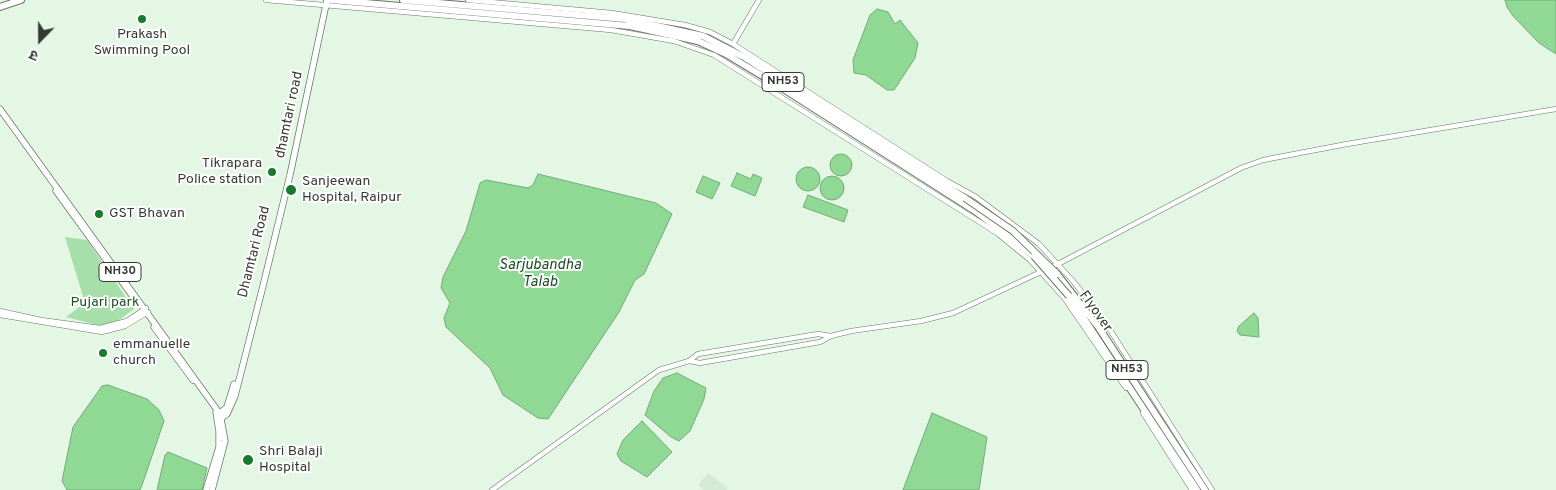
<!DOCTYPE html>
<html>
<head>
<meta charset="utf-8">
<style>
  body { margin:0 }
  #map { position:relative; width:1556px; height:490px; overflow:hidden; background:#e4f6e4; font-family:Overpass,"Noto Sans Devanagari",sans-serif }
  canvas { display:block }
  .north { position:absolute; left:15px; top:15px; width:50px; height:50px; -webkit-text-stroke:4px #fff; paint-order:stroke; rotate:202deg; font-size:14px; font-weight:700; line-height:20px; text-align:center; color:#343b34 }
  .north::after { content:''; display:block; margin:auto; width:18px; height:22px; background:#343b34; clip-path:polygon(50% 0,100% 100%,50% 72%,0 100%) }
</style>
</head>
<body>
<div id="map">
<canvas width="1556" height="490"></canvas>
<div class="north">उ</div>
</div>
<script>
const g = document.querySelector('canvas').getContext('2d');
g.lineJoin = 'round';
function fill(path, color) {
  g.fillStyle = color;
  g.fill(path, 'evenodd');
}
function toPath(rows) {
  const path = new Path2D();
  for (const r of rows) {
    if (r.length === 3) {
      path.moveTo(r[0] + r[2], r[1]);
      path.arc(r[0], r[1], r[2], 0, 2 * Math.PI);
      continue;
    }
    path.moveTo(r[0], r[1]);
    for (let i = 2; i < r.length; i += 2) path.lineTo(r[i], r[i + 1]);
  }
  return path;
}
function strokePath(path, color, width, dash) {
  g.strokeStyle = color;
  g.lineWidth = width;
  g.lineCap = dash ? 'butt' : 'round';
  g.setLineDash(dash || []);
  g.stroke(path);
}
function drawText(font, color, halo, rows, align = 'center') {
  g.font = font + ' Overpass,sans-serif';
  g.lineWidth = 4;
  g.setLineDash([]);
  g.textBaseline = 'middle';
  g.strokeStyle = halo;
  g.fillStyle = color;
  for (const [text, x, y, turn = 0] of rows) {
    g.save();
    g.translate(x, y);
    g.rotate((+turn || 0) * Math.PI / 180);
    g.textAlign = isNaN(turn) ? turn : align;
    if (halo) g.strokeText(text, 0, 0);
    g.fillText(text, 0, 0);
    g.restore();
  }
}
const built = toPath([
  [708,473,728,488,726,490,704,490,698,485]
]);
const green = toPath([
  [65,237,87,240,134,309,108,328,66,317,85,303]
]);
const water = toPath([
  [1505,0,1556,0,1556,54,1539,43,1513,16,1507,7,1505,0],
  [877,9,888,12,895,24,900,20,918,43,915,58,894,90,887,90,866,75,854,73,853,60,870,15,877,9],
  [841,165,11],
  [808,179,12],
  [737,173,751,179,753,174,762,178,755,196,731,186,737,173],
  [538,174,656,203,672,214,644,274,635,280,619,312,548,419,538,418,503,395,490,368,446,327,444,318,450,303,441,288,443,277,466,231,480,183,486,180,528,188,533,185,538,174],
  [703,176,720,183,712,199,696,192,703,176],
  [832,188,12],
  [808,195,848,210,844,222,803,207,808,195],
  [1254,313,1258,318,1259,337,1240,335,1237,331,1239,326,1254,313],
  [677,373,706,388,704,399,690,431,679,441,671,437,645,415,654,391,663,378,677,373],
  [108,385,147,399,159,410,164,421,142,485,140,490,67,490,62,481,73,427,102,386,108,385],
  [932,413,987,437,979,490,903,490,932,413],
  [642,421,672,452,647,477,621,461,617,454,623,440,642,421],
  [168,452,207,468,202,490,157,490,165,455,168,452]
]);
const minor = toPath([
  [266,0,611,30,674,41,714,55,997,233,1030,260,1065,299,1126,388],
  [468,0,612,13,685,25,710,32,733,44,947,181,976,197,1039,244,1073,281,1105,322,1212,490],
  [733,44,759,0],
  [0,311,41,320,100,328,127,321,146,308],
  [0,315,102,332,125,326,148,312],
  [689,361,700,363,820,342,831,336,851,331,921,321,953,313,1058,264,1241,168,1263,160,1347,144,1556,109],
  [1143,413,1192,490],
  [492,490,659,370,689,361,698,354,818,334,831,336]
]);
const major = toPath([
  [0,109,220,414,225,441,212,490],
  [56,191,136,301],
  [154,327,193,380],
  [218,415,227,407,234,384],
  [220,419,227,414,235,396,263,286,290,175,327,0],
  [206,490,219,447,219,431,216,412]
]);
const highway = toPath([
  [331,0,630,26,698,41,726,54,774,83,978,213,1034,256],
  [403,0,625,19,703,36,744,57,965,198],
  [0,7,21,0],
  [1057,274,1099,328,1205,490],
  [1069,296,1197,490]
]);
const highwayBridge = toPath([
  [965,198,1013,231,1057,274],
  [1034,256,1069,296]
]);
const markers = [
  [142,19,5,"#177a2c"],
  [272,172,5,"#177a2c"],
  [291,190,6,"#177a2c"],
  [99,214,5,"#177a2c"],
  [103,353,5,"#177a2c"],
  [248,460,6,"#177a2c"]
];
const shields = [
  [783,82,42],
  [120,272,42],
  [1127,370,42]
];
const shieldNames = [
  ["NH53",783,82],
  ["NH30",120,272],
  ["NH53",1127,370]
];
const poiNames = [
  ["Prakash",142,35,"center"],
  ["Swimming Pool",142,51,"center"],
  ["Tikrapara",262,164,"right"],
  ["Police station",262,180,"right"],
  ["Sanjeewan",302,182],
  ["Hospital, Raipur",302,198],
  ["GST Bhavan",109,214],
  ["emmanuelle",113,345],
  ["church",113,361],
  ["Shri Balaji",259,452],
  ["Hospital",259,468]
];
const streetNames = [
  ["dhamtari road",290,115,-78],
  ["Dhamtari Road",255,252,-76],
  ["Flyover",1095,312,55]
];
const parkNames = [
  ["Pujari park",105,303]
];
const waterNames = [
  ["Sarjubandha",540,266],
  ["Talab",540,283]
];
fill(built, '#d3ebd3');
fill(green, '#a6dfaa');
fill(water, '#8fd994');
strokePath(water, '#74aa77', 1);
strokePath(minor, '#677767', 5.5);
strokePath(major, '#677767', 7);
strokePath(highway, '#677767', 8);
strokePath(minor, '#fff', 4.5);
strokePath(major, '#fff', 5.5);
strokePath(highway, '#fff', 6);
strokePath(highwayBridge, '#677767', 8, []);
strokePath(highwayBridge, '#fff', 6);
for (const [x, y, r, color] of markers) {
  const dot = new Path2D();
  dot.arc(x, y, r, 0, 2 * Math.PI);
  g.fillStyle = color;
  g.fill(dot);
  strokePath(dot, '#fff', 2);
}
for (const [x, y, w] of shields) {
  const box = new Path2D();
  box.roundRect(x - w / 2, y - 9.5, w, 19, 4);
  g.fillStyle = '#fff';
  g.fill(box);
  strokePath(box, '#343b34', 1);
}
drawText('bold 12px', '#343b34', null, shieldNames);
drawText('14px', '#343b34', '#fff', poiNames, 'left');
drawText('14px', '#343b34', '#fff', streetNames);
drawText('14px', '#1a4e22', '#fff', parkNames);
drawText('italic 15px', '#194d21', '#fff', waterNames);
</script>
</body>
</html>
